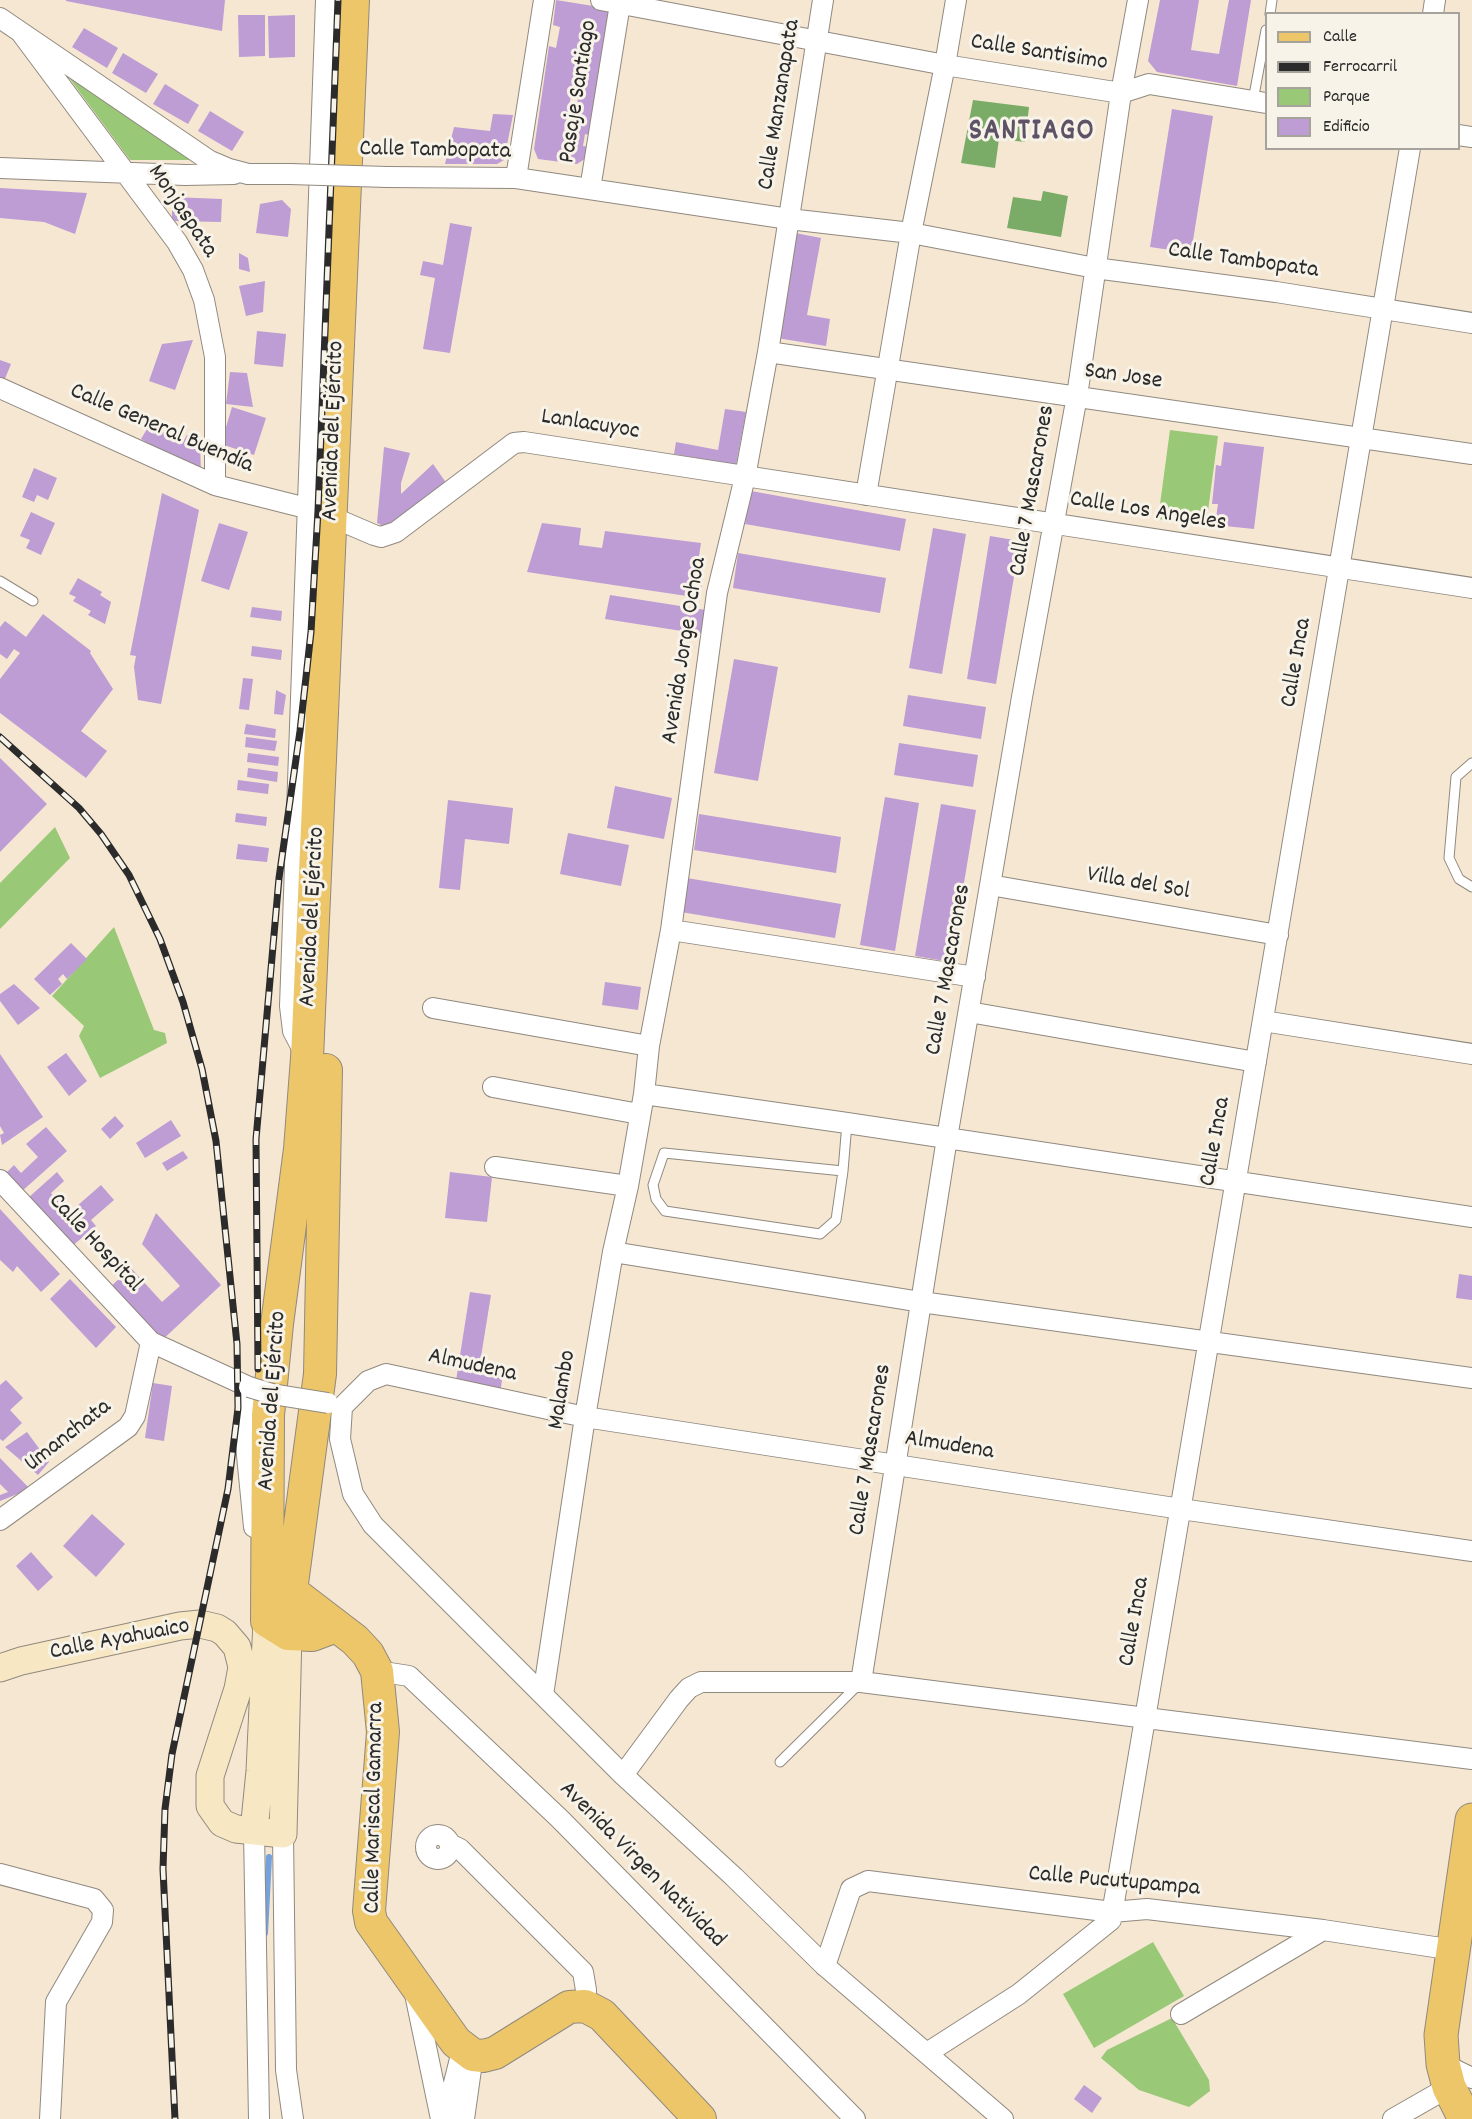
<!DOCTYPE html>
<html>
<head>
<meta charset="utf-8">
<style>
  body { margin:0 }
  #map { position:relative; width:1472px; height:2119px; overflow:hidden; background:#f6e7d3; font-family:Dekko,sans-serif }
  canvas { display:block }
  .legend { position:absolute; left:1265px; top:12px; width:195px; height:138px; box-sizing:border-box; background:#f7f3e8; border:2px solid #a5a39c; margin:0; padding:8px 10px; list-style:none; font-size:18px; color:#2b2b2b }
  .legend li { display:flex; align-items:center; gap:12px; height:30px }
  .legend b { width:30px; border:2px solid #a5a39c }
</style>
</head>
<body>
<div id="map">
<canvas width="1472" height="2119"></canvas>
<ul class="legend">
<li><b style="height:8px;background:#ecc669"></b>Calle</li>
<li><b style="height:8px;background:#2b2b2b"></b>Ferrocarril</li>
<li><b style="height:16px;background:#99c876"></b>Parque</li>
<li><b style="height:16px;background:#be9cd4"></b>Edificio</li>
</ul>
</div>
<script>
const g = document.querySelector('canvas').getContext('2d');
g.lineJoin = 'round';
function fill(path, color) {
  g.fillStyle = color;
  g.fill(path, 'evenodd');
}
function toPath(rows) {
  const path = new Path2D();
  for (const r of rows) {
    if (r.length === 3) {
      path.moveTo(r[0] + r[2], r[1]);
      path.arc(r[0], r[1], r[2], 0, 2 * Math.PI);
      continue;
    }
    path.moveTo(r[0], r[1]);
    for (let i = 2; i < r.length; i += 2) path.lineTo(r[i], r[i + 1]);
  }
  return path;
}
function strokePath(path, color, width, dash) {
  g.strokeStyle = color;
  g.lineWidth = width;
  g.lineCap = dash ? 'butt' : 'round';
  g.setLineDash(dash || []);
  g.stroke(path);
}
function drawText(font, color, halo, rows, align = 'center') {
  g.font = font + ' Dekko,sans-serif';
  g.lineWidth = 6;
  g.setLineDash([]);
  g.textBaseline = 'middle';
  g.strokeStyle = halo;
  g.fillStyle = color;
  for (const [text, x, y, turn = 0] of rows) {
    g.save();
    g.translate(x, y);
    g.rotate((+turn || 0) * Math.PI / 180);
    g.textAlign = isNaN(turn) ? turn : align;
    if (halo) g.strokeText(text, 0, 0);
    g.fillText(text, 0, 0);
    g.restore();
  }
}
const green = toPath([
  [64,71,196,160,130,160],
  [1170,430,1218,436,1206,526,1158,519],
  [55,827,70,858,0,929,0,883],
  [114,927,154,1030,165,1033,167,1043,100,1078,79,1036,84,1026,52,996],
  [1153,1942,1184,1996,1094,2048,1063,1994],
  [1172,2018,1209,2080,1210,2091,1189,2107,1139,2090,1101,2058,1107,2050]
]);
const forest = toPath([
  [973,100,1029,107,1025,142,999,139,995,168,961,163],
  [1043,191,1068,196,1061,237,1007,228,1013,197,1041,201]
]);
const stream = toPath([
  [265,1933,269,1857]
]);
const building = toPath([
  [66,0,225,0,222,31,66,1],
  [556,0,612,9,590,135,585,134,583,146,589,147,588,157,577,164,538,159,534,149,549,46,556,48,560,27,553,25],
  [580,53,586,54,572,132,564,130],
  [1160,0,1199,0,1191,50,1219,54,1229,0,1251,0,1237,86,1157,72,1148,61],
  [238,15,265,15,265,56,239,57],
  [295,15,295,57,269,58,268,16],
  [84,28,118,48,107,68,72,47],
  [123,53,158,74,146,93,112,73],
  [165,84,199,105,188,124,153,104],
  [1172,109,1213,116,1191,253,1150,247],
  [210,111,244,132,232,151,198,131],
  [493,114,513,115,504,160,497,164,445,164,454,127,490,131],
  [0,188,87,193,75,234,44,222,0,218],
  [172,197,222,199,221,222,172,221],
  [282,200,291,209,288,237,256,233,260,204],
  [450,223,472,227,450,353,423,349,435,278,420,275,423,261,443,265],
  [795,233,821,238,807,315,830,319,826,346,777,338],
  [239,253,248,258,250,272,239,269],
  [265,281,263,312,246,316,239,286],
  [257,331,286,334,283,367,254,364],
  [193,340,175,390,149,381,162,344],
  [0,360,11,364,4,381,0,379],
  [230,372,247,373,253,407,226,404],
  [232,407,266,418,254,455,221,444],
  [725,409,746,412,736,465,674,454,676,442,718,450],
  [150,424,182,444,187,435,200,442,201,475,141,439],
  [1224,442,1264,447,1254,529,1215,525,1218,504,1212,504,1216,465,1221,466],
  [384,447,410,453,401,483,401,494,433,464,447,484,388,528,377,523],
  [34,468,57,478,48,500,37,495,34,502,22,497],
  [751,491,906,519,900,551,745,524],
  [162,493,199,510,161,704,138,700,134,667,136,656,130,655],
  [31,512,55,523,41,555,26,548,30,540,20,536],
  [219,523,248,532,229,590,201,581],
  [542,523,581,528,579,545,602,548,605,531,701,543,696,575,703,576,700,598,527,572],
  [933,528,966,534,942,674,909,668],
  [990,536,1020,541,996,684,967,679],
  [738,553,886,578,880,613,733,588],
  [78,578,102,592,100,595,111,602,105,624,88,615,91,611,73,601,76,597,69,594],
  [610,595,706,610,701,634,605,619],
  [252,607,282,611,281,621,250,617],
  [43,614,91,651,90,653,113,689,81,731,107,751,86,778,0,713,0,679,20,653,14,649,7,659,0,654,0,627,5,621,26,637],
  [252,646,282,650,281,660,251,656],
  [734,659,778,667,758,781,714,773],
  [243,678,253,679,249,710,239,709],
  [276,690,286,695,283,715,274,714],
  [908,695,986,707,981,739,903,726],
  [246,724,276,729,275,738,244,734],
  [246,737,277,741,275,751,245,747],
  [899,743,978,755,973,787,894,775],
  [248,753,279,757,278,766,247,762],
  [0,758,47,804,0,852],
  [248,768,278,772,277,782,247,777],
  [238,780,269,784,268,794,237,790],
  [615,786,672,798,664,839,607,828],
  [885,797,919,803,895,951,860,945],
  [448,800,513,808,509,844,465,839,460,890,439,888],
  [941,804,976,810,951,962,915,956],
  [236,813,267,817,266,826,235,822],
  [699,814,841,837,836,873,694,850],
  [568,833,629,845,621,886,560,874],
  [238,844,269,848,267,862,236,859],
  [687,878,841,904,835,938,681,912],
  [71,943,87,959,67,979,63,974,58,979,62,984,50,995,34,979],
  [605,982,641,987,638,1010,602,1005],
  [14,984,40,1008,18,1025,0,1001,0,994],
  [66,1053,87,1081,69,1096,47,1067],
  [0,1054,43,1117,2,1145,0,1135,4,1133,0,1126],
  [115,1116,124,1126,110,1139,101,1129],
  [171,1120,181,1136,145,1158,136,1143],
  [46,1127,67,1151,21,1192,5,1174,14,1165,21,1173,38,1157,26,1144],
  [183,1151,188,1158,167,1171,162,1163],
  [57,1172,64,1181,51,1193,69,1213,101,1185,114,1200,91,1220,96,1226,71,1247,28,1198],
  [450,1172,492,1177,487,1222,445,1218],
  [0,1209,60,1274,41,1292,17,1266,13,1272,0,1260],
  [156,1213,221,1285,159,1343,109,1288,131,1268,162,1302,180,1286,142,1244],
  [1459,1274,1472,1276,1472,1300,1456,1298],
  [70,1279,116,1327,96,1348,50,1299],
  [470,1292,491,1295,479,1369,503,1373,500,1394,455,1387],
  [6,1380,23,1398,10,1410,22,1423,3,1441,0,1439,0,1385],
  [153,1383,172,1386,164,1441,145,1438],
  [27,1432,49,1462,38,1475,5,1447],
  [0,1458,30,1489,0,1501,0,1495,8,1492,0,1484],
  [92,1514,125,1544,96,1577,63,1546],
  [31,1552,53,1577,38,1591,16,1566],
  [1084,2085,1102,2098,1092,2113,1074,2099]
]);
const lane = toPath([
  [1270,14,1272,0],
  [1253,101,1266,30],
  [0,581,33,601],
  [1472,763,1456,777,1449,858,1459,879,1472,887],
  [843,1171,664,1153,653,1185,656,1199,665,1211,820,1234,836,1220,843,1171,847,1123],
  [780,1762,859,1684]
]);
const street = toPath([
  [601,0,945,65,1121,93,1149,84,1266,103],
  [1433,14,1435,0],
  [0,18,210,161,229,169,248,174,290,174],
  [22,34,177,242,193,270,204,300,215,357,215,485],
  [1458,135,1472,137],
  [0,168,185,175,234,174],
  [387,177,516,178,789,219,911,233,1095,268,1276,292,1472,323],
  [516,178,544,0],
  [590,189,620,4],
  [768,352,1472,454],
  [0,388,215,485,318,511,374,535,381,537,396,532,514,443,524,442,1472,588],
  [866,495,911,233,945,65,956,0],
  [990,885,1278,935],
  [671,930,975,977],
  [433,1008,649,1046],
  [969,1012,1256,1062],
  [1263,1021,1472,1054],
  [304,1052,293,1031,290,1006,326,0],
  [493,1087,639,1114],
  [644,1094,847,1123,1472,1217],
  [495,1167,628,1186],
  [0,1180,151,1342,249,1387],
  [613,1252,921,1302,1472,1378],
  [246,1386,246,1445,254,1527],
  [342,1407,368,1381,386,1374,585,1417,1181,1509,1472,1551],
  [342,1407,340,1439,353,1494,373,1525,623,1775,734,1877,825,1966,1003,2119],
  [0,1520,128,1427,135,1416,151,1342],
  [377,1671,409,1676,560,1819,855,2119],
  [861,1682,947,1138,1022,697,1077,396,1121,93,1138,0],
  [543,1695,585,1417,613,1252,628,1186,644,1094,649,1046,671,930,717,593,745,477,768,352,823,0],
  [623,1775,679,1699,689,1688,701,1682,861,1682,1472,1759],
  [254,1831,259,2119],
  [283,1834,286,2070,293,2119],
  [438,1847,12],
  [450,1844,460,1849,583,1972,586,1990,585,2006],
  [0,1874,94,1899,103,1910,102,1922,56,2002,50,2119],
  [825,1966,851,1889,868,1881,1112,1912,1147,1909,1323,1930,1454,1950],
  [415,1994,441,2119],
  [1181,2014,1323,1930],
  [927,2053,1019,1994,1111,1920,1410,148],
  [1443,2064,1472,2078],
  [445,2119,463,2047],
  [464,2119,473,2055],
  [1393,2119,1449,2087]
]);
const secondary = toPath([
  [0,1668,21,1661,180,1626,200,1624,217,1628,225,1633,237,1647,242,1667,238,1689,210,1776,210,1806,222,1823,236,1829,283,1834,288,1634],
  [254,1831,260,1771,267,1621]
]);
const primary = toPath([
  [275,1591,291,1591,355,1640,368,1654,377,1671,383,1732,369,1911,370,1916,371,1922,456,2042,473,2055,483,2056,495,2053,569,2007,585,2006,602,2015,700,2119],
  [336,1626,312,1635,288,1634,267,1621,268,1415,277,1324,300,1149,307,1058,353,0],
  [288,1634,291,1591,320,1374,326,1070]
]);
const highway = toPath([
  [1465,2119,1449,2087,1443,2064,1441,2035,1472,1820]
]);
const rail = toPath([
  [0,737,79,808,101,834,129,875,160,939,183,1002,202,1069,216,1141,237,1344,238,1408,228,1489,172,1754,165,1809,163,1869,175,2119],
  [258,1369,256,1139,279,878,300,731,311,632,318,511,338,0]
]);
const streetBridge = toPath([
  [290,174,387,177],
  [249,1387,272,1394,328,1403]
]);
const streetNames = [
  ["Calle Santisimo",1039,54,9],
  ["Pasaje Santiago",580,92,-81],
  ["Calle Manzanapata",781,105,-81],
  ["Calle Tambopata",435,152,1],
  ["Monjaspata",181,212,56],
  ["Calle Tambopata",1243,262,8],
  ["San Jose",1123,378,8],
  ["Lanlacuyoc",590,426,9],
  ["Calle General Buendía",161,430,23],
  ["Avenida del Ejército",335,431,-88],
  ["Calle 7 Mascarones",1034,491,-80],
  ["Calle Los Angeles",1148,513,9],
  ["Avenida Jorge Ochoa",686,651,-81],
  ["Calle Inca",1298,663,-80],
  ["Villa del Sol",1138,885,10],
  ["Avenida del Ejército",314,917,-87],
  ["Calle 7 Mascarones",950,970,-80],
  ["Calle Inca",1217,1142,-80],
  ["Calle Hospital",94,1244,47],
  ["Almudena",472,1367,12],
  ["Malambo",564,1390,-81],
  ["Avenida del Ejército",274,1401,-86],
  ["Umanchata",69,1437,-38],
  ["Almudena",949,1447,9],
  ["Calle 7 Mascarones",872,1450,-81],
  ["Calle Inca",1136,1622,-80],
  ["Calle Ayahuaico",120,1641,-11],
  ["Calle Mariscal Gamarra",376,1808,-89],
  ["Avenida Virgen Natividad",641,1866,45],
  ["Calle Pucutupampa",1114,1883,5]
];
const districtNames = [
  ["SANTIAGO",1032,134]
];
fill(green, '#99c876');
fill(forest, '#7aac67');
strokePath(stream, '#75a2dd', 6);
fill(building, '#be9cd4');
strokePath(lane, '#90897f', 11);
strokePath(street, '#90897f', 22);
strokePath(secondary, '#90897f', 29);
strokePath(primary, '#90897f', 34);
strokePath(highway, '#90897f', 35);
strokePath(lane, '#fff', 9);
strokePath(street, '#fff', 20);
strokePath(secondary, '#f7e8c3', 27);
strokePath(primary, '#ecc669', 32);
strokePath(highway, '#ecc669', 33);
strokePath(rail, '#2b2b2b', 7);
strokePath(rail, '#f7f3e8', 4.5, [14]);
strokePath(streetBridge, '#90897f', 22, []);
strokePath(streetBridge, '#fff', 20);
drawText('24px', '#2b2b2b', '#f7f3e8', streetNames);
g.letterSpacing = '1.5px';
drawText('bold 30px', '#5e5366', '#f7f3e8', districtNames);
g.letterSpacing = '0px';
</script>
</body>
</html>
